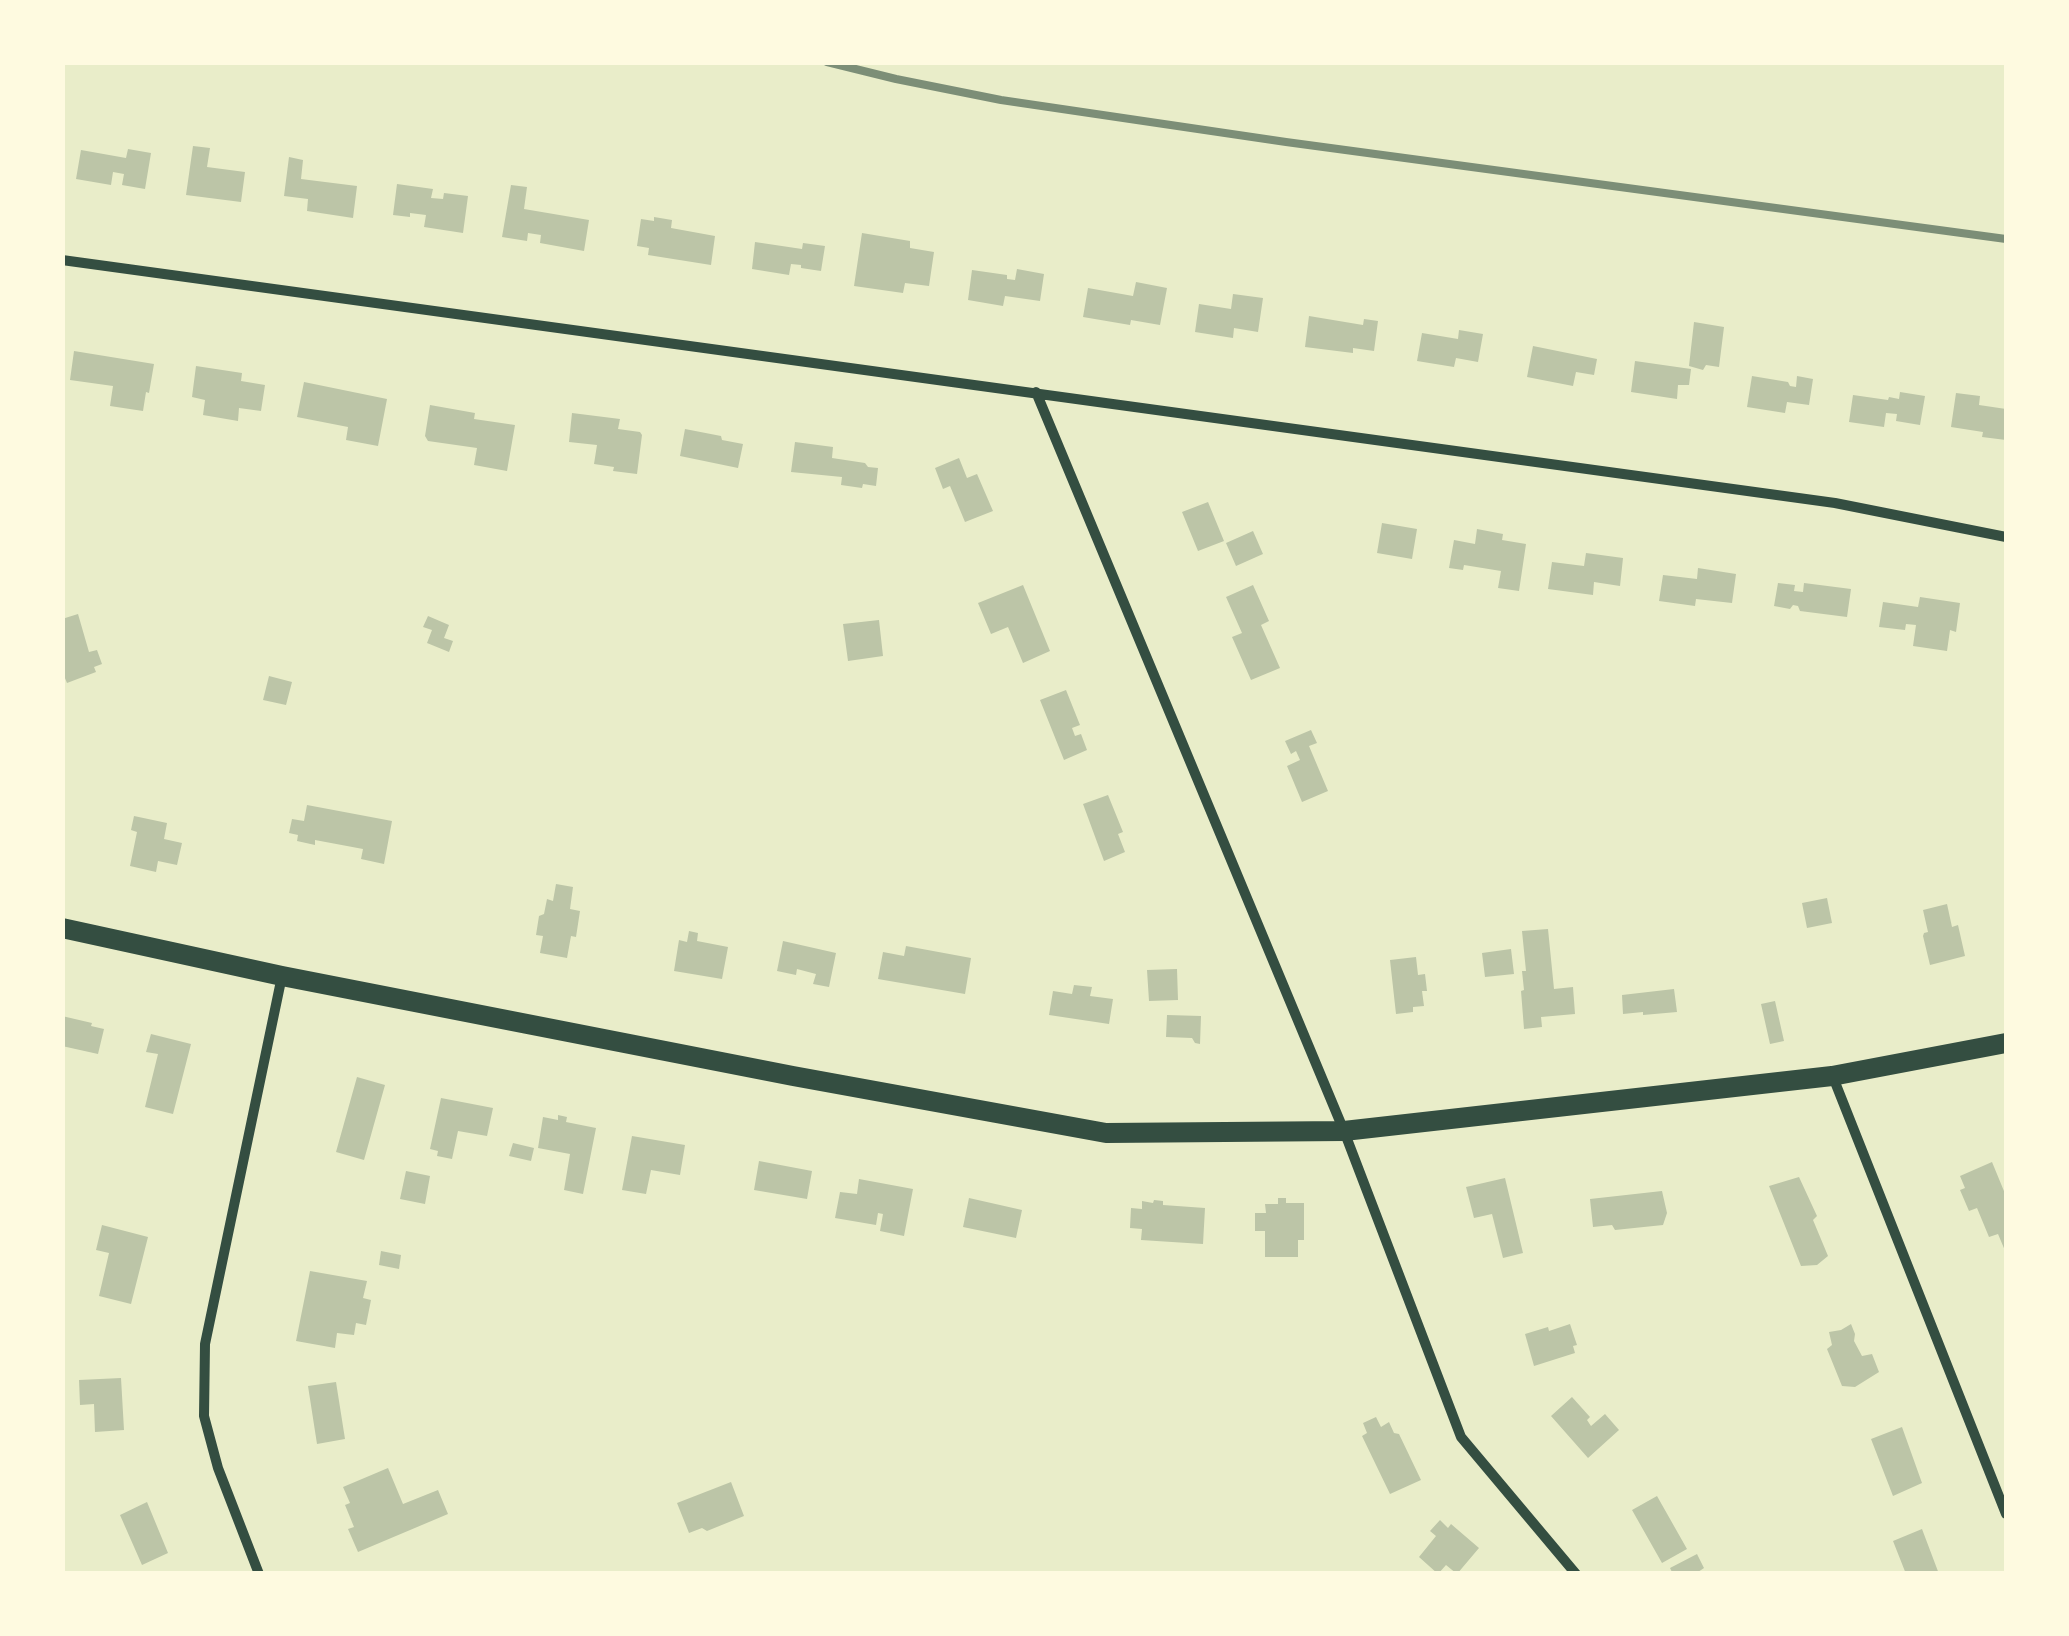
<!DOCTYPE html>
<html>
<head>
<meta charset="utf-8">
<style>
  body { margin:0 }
  #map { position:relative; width:2069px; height:1636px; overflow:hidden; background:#e9edc9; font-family:Helvetica,sans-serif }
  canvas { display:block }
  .frame { position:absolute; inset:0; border:65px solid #fefae0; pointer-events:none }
</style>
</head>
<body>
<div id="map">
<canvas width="2069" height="1636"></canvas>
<div class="frame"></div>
</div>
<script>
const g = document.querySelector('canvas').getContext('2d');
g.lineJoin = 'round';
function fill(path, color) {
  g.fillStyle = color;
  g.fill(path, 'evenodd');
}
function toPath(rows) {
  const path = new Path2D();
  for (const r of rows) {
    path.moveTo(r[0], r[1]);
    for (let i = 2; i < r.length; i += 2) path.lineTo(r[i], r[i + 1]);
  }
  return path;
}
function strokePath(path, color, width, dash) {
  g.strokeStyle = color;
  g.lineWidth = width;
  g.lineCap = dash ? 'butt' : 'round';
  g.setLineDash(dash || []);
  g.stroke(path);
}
const building = toPath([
  [193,146,210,148,207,167,245,172,241,202,186,195],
  [128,149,151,153,145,189,122,185,124,174,113,172,111,185,76,179,81,150,126,158],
  [289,157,303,160,301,179,357,186,353,218,307,211,308,199,284,196],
  [397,184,433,189,431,198,443,199,444,193,468,196,463,233,424,227,426,215,410,213,410,217,393,215],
  [511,185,527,187,524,209,589,220,584,251,540,243,541,235,528,233,527,241,502,237],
  [654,217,672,220,671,228,715,236,711,265,648,255,649,248,637,246,641,219,654,221],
  [862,233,910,241,910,248,934,252,929,286,905,283,903,293,854,286],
  [755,242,802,249,803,243,825,246,821,271,801,268,801,265,791,264,789,275,752,269],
  [1017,269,1044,274,1040,301,1005,296,1003,306,968,300,972,270,1007,275,1007,279,1015,280],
  [1136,282,1167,288,1160,325,1131,320,1130,325,1083,317,1088,288,1133,296],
  [1233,294,1263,298,1258,332,1234,328,1233,338,1195,332,1199,304,1231,309],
  [1309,316,1363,325,1364,319,1378,321,1374,351,1353,348,1353,353,1305,347],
  [1694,322,1724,327,1719,367,1706,365,1703,370,1689,366],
  [1459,330,1483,334,1478,362,1456,358,1454,367,1417,361,1422,333,1458,339],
  [1533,346,1597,359,1594,375,1576,372,1573,386,1527,377],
  [74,351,154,364,149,393,146,392,143,411,110,406,113,386,70,380],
  [1635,361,1691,369,1689,385,1678,385,1677,399,1631,392],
  [196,366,242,373,241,381,265,385,261,411,239,408,238,421,203,415,205,400,192,397],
  [1752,376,1788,382,1790,386,1796,387,1797,376,1813,379,1809,405,1787,402,1785,413,1747,407],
  [304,382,387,399,378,446,346,440,348,427,297,417],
  [1900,392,1925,396,1920,425,1896,421,1897,414,1886,413,1884,427,1849,422,1853,395,1888,400,1889,397,1899,399],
  [1956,393,1980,396,1979,405,2006,409,2006,440,1982,437,1983,432,1951,427],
  [430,405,475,413,474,419,515,425,507,471,474,465,477,448,428,441,425,436],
  [572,413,620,419,618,429,640,432,642,435,637,474,613,471,614,467,594,464,597,445,569,442],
  [685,429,721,436,722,440,743,444,738,468,680,456],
  [795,442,833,447,832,458,865,463,868,467,878,468,876,486,863,484,862,488,841,485,842,477,791,472],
  [959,458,967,478,977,474,993,511,965,522,950,486,943,489,935,468],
  [1208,502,1224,541,1198,551,1182,512],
  [1382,523,1417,529,1412,559,1377,553],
  [1477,529,1503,534,1502,540,1526,544,1519,591,1498,588,1501,571,1464,565,1463,570,1449,568,1454,540,1475,544],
  [1253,531,1263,554,1236,566,1226,543],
  [1586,553,1623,558,1620,586,1594,582,1593,595,1548,589,1552,562,1584,566],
  [1698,568,1736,574,1732,603,1696,599,1695,606,1659,601,1663,575,1697,579],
  [1778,583,1795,585,1794,591,1803,592,1804,583,1851,589,1847,617,1800,611,1798,606,1793,605,1790,609,1774,606],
  [1023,585,1050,651,1023,663,1008,627,991,634,978,603],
  [1253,585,1269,621,1261,625,1280,668,1251,680,1232,637,1242,633,1226,597],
  [1920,597,1960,603,1956,632,1950,630,1947,651,1913,646,1916,625,1906,624,1905,630,1879,627,1883,602,1918,607],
  [78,614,89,652,97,650,102,664,94,667,96,672,67,683,62,671,62,619],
  [428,616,449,625,444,638,453,641,449,652,427,643,432,630,423,627],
  [879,620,883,656,848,661,843,624],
  [269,676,292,682,286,705,263,700],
  [1066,690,1080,725,1072,728,1075,736,1081,734,1087,750,1064,760,1040,700],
  [1311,730,1317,743,1309,746,1328,791,1302,802,1287,766,1300,760,1296,751,1291,754,1285,741],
  [1108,795,1123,832,1118,834,1125,852,1104,861,1083,804],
  [307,805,392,821,384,864,361,859,363,849,315,840,315,845,297,841,298,835,289,833,292,819,304,821],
  [134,816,167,823,164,839,182,843,177,865,158,861,156,872,130,866,137,832,131,830],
  [556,884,573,887,570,909,580,911,576,937,571,936,567,958,540,953,543,936,536,935,539,916,544,914,547,899,553,901],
  [1827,898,1832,923,1807,928,1802,903],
  [1947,904,1952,927,1958,925,1965,956,1930,965,1923,936,1924,933,1928,932,1923,910],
  [1548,929,1554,989,1573,987,1575,1014,1541,1017,1542,1027,1524,1029,1521,991,1524,990,1522,971,1526,971,1522,931],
  [689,931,698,933,697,941,728,947,722,979,674,971,679,940,687,942],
  [783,941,836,953,829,987,813,984,816,974,797,969,796,975,777,971],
  [906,946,971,958,965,994,878,979,883,952,904,956],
  [1511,949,1514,974,1485,977,1482,953],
  [1416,957,1418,975,1425,974,1427,991,1422,991,1424,1006,1413,1007,1413,1012,1396,1014,1390,960],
  [1177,969,1178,1000,1149,1001,1147,970],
  [1074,985,1092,987,1090,996,1113,999,1109,1024,1049,1015,1053,991,1072,994],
  [1674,989,1677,1012,1643,1015,1643,1012,1623,1014,1622,995],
  [1775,1001,1784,1041,1770,1044,1761,1004],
  [1167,1015,1201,1016,1200,1044,1195,1043,1192,1038,1166,1037],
  [62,1016,92,1023,91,1026,104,1029,98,1054,62,1046],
  [151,1034,191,1044,173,1114,145,1107,158,1054,146,1052],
  [357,1077,385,1085,364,1160,336,1152],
  [441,1098,493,1108,487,1136,458,1131,452,1159,437,1156,438,1151,430,1149],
  [558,1115,567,1117,566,1122,596,1128,583,1194,564,1190,570,1154,538,1148,543,1117,558,1120],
  [632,1136,685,1145,680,1175,651,1170,646,1194,622,1190],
  [513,1143,534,1148,531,1161,509,1156],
  [759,1161,812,1171,807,1199,754,1190],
  [1992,1162,2006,1196,2006,1253,1998,1234,1989,1237,1977,1208,1969,1211,1960,1190,1965,1188,1960,1176],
  [406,1171,430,1176,425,1204,400,1199],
  [1799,1177,1817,1216,1813,1220,1828,1256,1817,1265,1801,1266,1769,1186],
  [1505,1178,1523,1253,1503,1258,1492,1214,1474,1218,1466,1187],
  [859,1179,913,1189,904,1236,880,1231,883,1214,878,1213,876,1225,835,1218,840,1192,857,1194],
  [1662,1191,1667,1213,1663,1225,1615,1230,1612,1225,1593,1227,1590,1199],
  [969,1198,1022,1210,1016,1238,963,1227],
  [1278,1198,1286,1198,1286,1203,1304,1203,1304,1240,1298,1240,1298,1257,1265,1257,1265,1231,1255,1231,1255,1213,1266,1213,1265,1204,1278,1204],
  [1154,1200,1163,1201,1163,1205,1205,1208,1203,1244,1141,1240,1142,1229,1130,1228,1131,1208,1142,1209,1142,1201,1153,1203],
  [102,1225,148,1237,131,1304,99,1296,109,1253,96,1250],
  [381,1251,401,1255,399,1269,379,1265],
  [310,1271,367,1281,363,1298,371,1300,366,1325,356,1323,354,1335,337,1333,335,1348,296,1341],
  [1570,1324,1577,1345,1573,1346,1575,1353,1534,1366,1525,1334,1548,1327,1549,1331],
  [1851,1324,1855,1334,1854,1341,1862,1356,1872,1354,1879,1372,1855,1387,1842,1386,1827,1349,1832,1345,1829,1332,1841,1330],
  [121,1378,124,1430,95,1432,94,1404,80,1405,79,1380],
  [336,1382,345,1439,317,1444,308,1386],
  [1572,1397,1590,1417,1587,1420,1591,1426,1605,1414,1619,1430,1588,1458,1551,1416],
  [1376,1417,1381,1427,1389,1422,1394,1433,1399,1434,1421,1480,1390,1494,1362,1436,1367,1433,1363,1423],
  [1902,1427,1922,1483,1893,1496,1871,1439],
  [388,1468,403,1504,438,1490,448,1514,358,1552,348,1529,354,1527,345,1505,350,1503,343,1487],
  [731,1482,744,1516,707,1531,702,1528,689,1533,677,1503],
  [1657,1496,1687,1549,1662,1563,1632,1510],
  [147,1502,168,1553,142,1565,120,1515],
  [1440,1520,1448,1528,1451,1524,1479,1548,1457,1574,1446,1565,1438,1574,1419,1557,1436,1536,1430,1531],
  [1922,1529,1939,1574,1906,1574,1893,1541],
  [1697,1554,1704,1568,1695,1574,1673,1574,1670,1568]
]);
const minor = toPath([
  [62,260,1835,503,2006,537],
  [1036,392,1344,1131,1461,1437,1576,1574],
  [1833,1077,2006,1514],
  [259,1574,218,1468,204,1416,205,1344,282,976]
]);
const secondary = toPath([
  [62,928,282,976,793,1076,1106,1133,1344,1131,1832,1076,2006,1043]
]);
const rail = toPath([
  [827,62,896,79,1001,100,1286,142,2006,239]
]);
fill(building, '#bcc5a7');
strokePath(minor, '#344e41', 10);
strokePath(secondary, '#344e41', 20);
strokePath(rail, '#7c8e77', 8);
</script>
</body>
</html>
